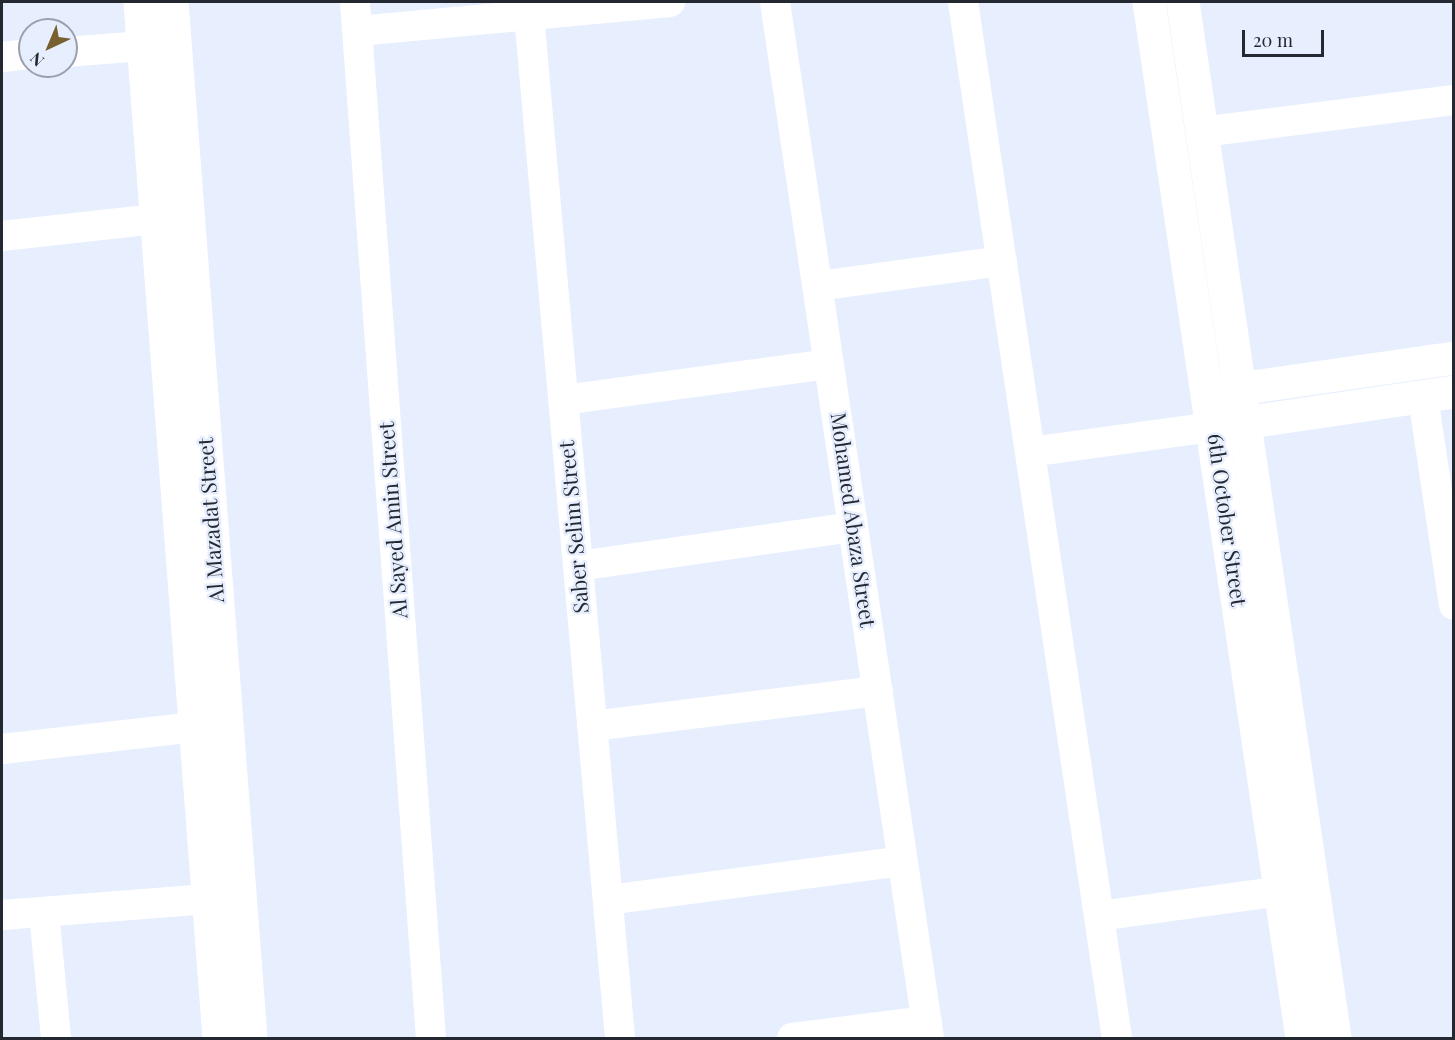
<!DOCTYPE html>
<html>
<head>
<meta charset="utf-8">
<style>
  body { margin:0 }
  #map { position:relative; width:1455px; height:1040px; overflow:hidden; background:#e7efff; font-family:"Playfair Display",serif }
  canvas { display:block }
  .frame { position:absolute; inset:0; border:3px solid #232831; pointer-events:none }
  .north { position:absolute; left:18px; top:18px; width:60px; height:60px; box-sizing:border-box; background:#e7efff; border:2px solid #999fad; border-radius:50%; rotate:224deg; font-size:16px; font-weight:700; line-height:24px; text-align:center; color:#232831 }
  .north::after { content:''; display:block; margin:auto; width:21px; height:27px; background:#796031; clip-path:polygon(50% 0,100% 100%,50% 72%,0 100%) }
  .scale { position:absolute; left:1242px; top:30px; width:82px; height:27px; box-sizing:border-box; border:3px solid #232831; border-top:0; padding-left:8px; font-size:18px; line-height:21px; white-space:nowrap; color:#232831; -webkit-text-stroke:4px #e7efff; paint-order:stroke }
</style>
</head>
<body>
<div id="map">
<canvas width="1455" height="1040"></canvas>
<div class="frame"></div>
<div class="north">N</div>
<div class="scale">20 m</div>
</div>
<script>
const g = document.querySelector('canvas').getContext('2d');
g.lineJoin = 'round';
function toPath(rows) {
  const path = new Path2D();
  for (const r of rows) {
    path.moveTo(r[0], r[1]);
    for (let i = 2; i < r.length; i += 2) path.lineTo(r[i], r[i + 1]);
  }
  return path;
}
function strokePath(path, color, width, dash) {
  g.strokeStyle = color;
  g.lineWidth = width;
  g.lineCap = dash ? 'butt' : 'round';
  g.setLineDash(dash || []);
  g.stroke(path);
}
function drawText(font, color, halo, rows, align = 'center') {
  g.font = font + ' "Playfair Display",serif';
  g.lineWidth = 5;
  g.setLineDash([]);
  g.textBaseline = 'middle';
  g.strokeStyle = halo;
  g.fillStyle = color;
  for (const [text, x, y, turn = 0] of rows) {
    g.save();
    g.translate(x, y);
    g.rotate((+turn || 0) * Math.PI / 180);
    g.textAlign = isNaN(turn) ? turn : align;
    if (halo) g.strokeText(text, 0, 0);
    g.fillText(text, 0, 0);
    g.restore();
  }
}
const minor = toPath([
  [355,2,431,1038],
  [775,2,929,1038],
  [963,2,1117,1038],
  [529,15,620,1038],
  [358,31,670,2],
  [66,52,143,46],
  [2,57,30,54],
  [1202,132,1454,100],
  [2,236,156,219],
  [818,286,1002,261],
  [1423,397,1454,605],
  [563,400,829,364],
  [1030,452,1212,427],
  [578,566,853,527],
  [592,726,878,691],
  [2,749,195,727],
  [608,900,903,861],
  [44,912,56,1038],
  [2,915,208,899],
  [1099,916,1304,888],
  [792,1038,927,1021]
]);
const tertiary = toPath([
  [140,2,219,1038],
  [172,2,251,1038],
  [1149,2,1302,1038],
  [1183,2,1335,1038],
  [1218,392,1454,358],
  [1223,426,1454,392]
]);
const streetNames = [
  ["Al Mazadat Street",212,520,-94],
  ["Al Sayed Amin Street",394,520,-94],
  ["Mohamed Abaza Street",852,520,82],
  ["6th October Street",1226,520,82],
  ["Saber Selim Street",575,527,-95]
];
strokePath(minor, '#fff', 30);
strokePath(tertiary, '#fff', 33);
drawText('21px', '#232831', '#e7efff', streetNames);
</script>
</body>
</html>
